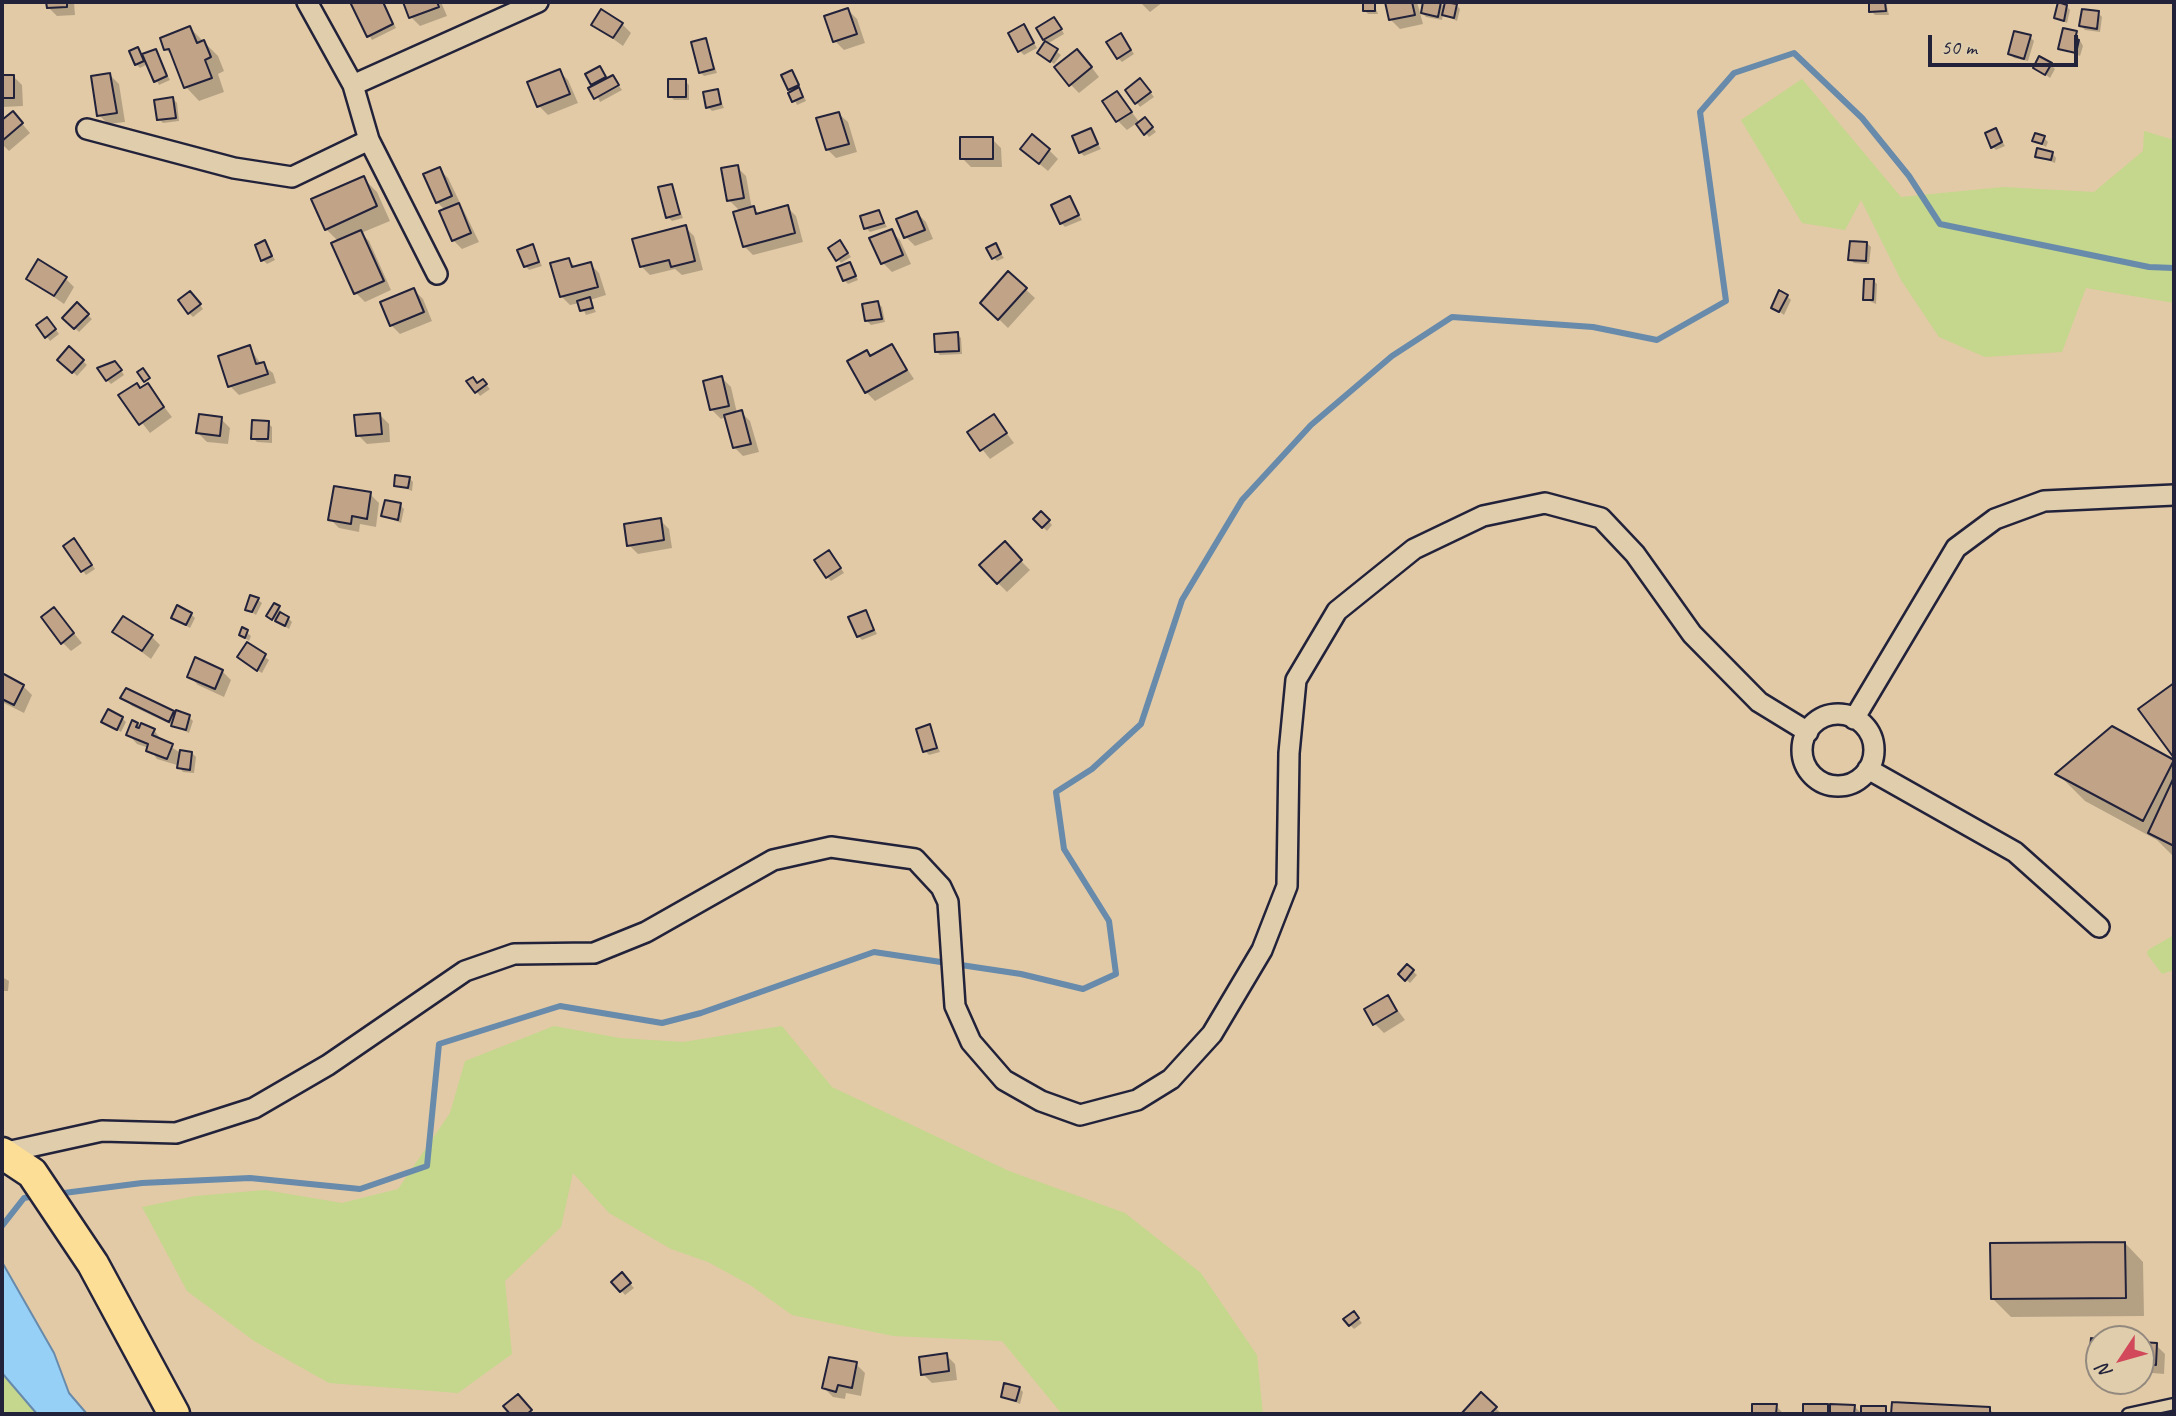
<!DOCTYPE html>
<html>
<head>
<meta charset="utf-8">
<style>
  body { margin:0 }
  #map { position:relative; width:2176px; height:1416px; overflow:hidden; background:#e2caa6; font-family:Caveat,sans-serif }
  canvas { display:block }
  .frame { position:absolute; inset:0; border:4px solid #22223b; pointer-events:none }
  .north { position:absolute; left:2085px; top:1325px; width:70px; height:70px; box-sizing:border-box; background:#dfcdab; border:2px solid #93897e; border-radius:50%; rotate:234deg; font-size:19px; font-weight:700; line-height:28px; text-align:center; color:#22223b }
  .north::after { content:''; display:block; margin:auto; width:24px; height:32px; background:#d1495b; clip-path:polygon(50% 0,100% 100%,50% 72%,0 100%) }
  .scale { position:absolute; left:1928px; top:35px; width:150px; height:32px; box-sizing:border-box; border:4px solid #22223b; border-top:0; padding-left:9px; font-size:21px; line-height:24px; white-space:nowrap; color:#22223b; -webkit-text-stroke:5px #dfcdab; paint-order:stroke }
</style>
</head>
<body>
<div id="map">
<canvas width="2176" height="1416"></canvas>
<div class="frame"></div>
<div class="north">N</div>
<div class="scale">50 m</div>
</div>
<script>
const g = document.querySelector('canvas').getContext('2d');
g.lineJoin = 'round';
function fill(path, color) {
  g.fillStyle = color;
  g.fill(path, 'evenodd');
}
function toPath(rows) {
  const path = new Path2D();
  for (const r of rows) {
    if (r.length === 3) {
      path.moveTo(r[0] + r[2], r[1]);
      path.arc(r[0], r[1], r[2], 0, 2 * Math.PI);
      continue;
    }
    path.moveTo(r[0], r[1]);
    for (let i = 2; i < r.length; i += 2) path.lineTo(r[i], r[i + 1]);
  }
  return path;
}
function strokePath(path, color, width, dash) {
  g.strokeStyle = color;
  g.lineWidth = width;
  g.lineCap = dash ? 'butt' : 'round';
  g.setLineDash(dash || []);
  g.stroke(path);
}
const green = toPath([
  [1802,79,1901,197,2003,187,2094,192,2143,151,2144,131,2174,140,2174,303,2086,288,2062,352,1985,357,1939,337,1901,280,1861,200,1845,230,1802,223,1741,120],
  [2174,935,2174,970,2162,974,2147,954,2148,950],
  [554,1026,620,1038,683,1042,782,1026,832,1087,1009,1171,1125,1213,1201,1273,1257,1355,1263,1414,1062,1414,1002,1341,893,1336,792,1315,750,1285,708,1262,671,1249,609,1213,573,1173,561,1227,505,1281,512,1354,458,1393,329,1383,254,1341,187,1291,142,1207,195,1196,265,1190,342,1203,398,1189,450,1113,465,1061],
  [2,1373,21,1394,37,1414,2,1414]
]);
const water = toPath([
  [2,1262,54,1353,69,1393,87,1414,37,1414,2,1373,2,1262]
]);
const shadow = toPath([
  [48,2,74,2,75,15,57,16,48,7],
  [351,2,384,2,396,28,372,40],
  [405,2,441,2,447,16,420,26,411,17],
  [1140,2,1163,2,1150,12],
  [1387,2,1417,2,1423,24,1400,29,1391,20],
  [1425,2,1440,3,1445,7,1456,5,1460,9,1457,21,1443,14,1442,20,1426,17,1422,13],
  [1870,2,1886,2,1889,15,1875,15,1871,11],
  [1374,4,1378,14,1368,14,1364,10],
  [2066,6,2070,10,2067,23,2056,18],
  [848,10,857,19,865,43,844,50,835,41],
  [2098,13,2102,17,2100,32,2085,30,2081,26],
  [1058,23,1064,34,1047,44,1061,55,1054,64,1039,53,1047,42,1044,39],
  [622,24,631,33,623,46,594,25],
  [1024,26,1037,48,1024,55,1020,51],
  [190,28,218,56,224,71,218,74,224,92,199,101,186,87,174,58,166,49],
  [2076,33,2083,46,2080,56,2060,48],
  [2030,37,2034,41,2028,61,2014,58,2010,54],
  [705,40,717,73,704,76,700,72],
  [1125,40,1134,54,1122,62,1118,58],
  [137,49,143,56,155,51,170,80,159,85,148,64,140,68,136,64],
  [1086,60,1099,77,1079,93,1070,84],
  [2051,65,2055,69,2050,78,2035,67],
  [600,68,608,80,613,77,622,90,600,102,592,84],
  [2,69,2,77,13,76,22,85,23,106,2,107],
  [559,71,568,80,578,103,548,115,539,106],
  [792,72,806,101,797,105,790,89],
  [110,75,119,84,125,122,108,124,99,115],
  [685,81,689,85,689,100,674,100,670,96],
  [1144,84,1154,97,1140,107,1127,90],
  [717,91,724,108,712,111,708,107],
  [1117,93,1140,123,1149,123,1156,132,1149,137,1137,123,1127,130,1118,121],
  [173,99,177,103,179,121,163,123,159,119],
  [13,113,30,133,9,151,2,144,2,122],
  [839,114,848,122,857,152,836,158,827,149],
  [1090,130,1101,149,1084,156,1080,152],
  [1996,130,2005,146,1996,150,1992,146],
  [2044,138,2048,142,2046,147,2034,140],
  [992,139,1001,148,1002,167,971,167,962,158],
  [1049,150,1058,159,1048,171,1031,157],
  [2052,153,2056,158,2055,163,2037,156],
  [737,167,746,176,752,209,760,214,787,207,796,216,803,242,753,255,744,246,741,212,729,200],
  [439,169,448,178,479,242,462,249,453,240,445,210,437,202],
  [363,178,377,192,390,221,361,233,369,241,391,290,365,302,356,293,339,242,326,229],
  [671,186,683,218,672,221,668,217],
  [1069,198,1082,220,1065,227,1061,223],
  [879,212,887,227,870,232,866,228],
  [917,213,926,222,933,239,915,246,906,237],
  [685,227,694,236,703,270,682,275,675,269,650,275,641,266],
  [891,231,900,240,911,264,892,272,883,263,872,239],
  [265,242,275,260,267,264,263,260],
  [1867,243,1871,247,1869,264,1854,263,1850,259],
  [995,245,1004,258,997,261,993,257],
  [532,246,542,266,529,270,525,266],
  [844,246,851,257,841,263,838,259],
  [568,260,577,268,590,264,599,273,606,295,590,300,596,312,586,315,580,303,570,305,561,296],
  [850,264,858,280,848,284,844,280],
  [1009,274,1035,298,1008,328,982,303],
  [65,278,74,287,64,304,28,279],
  [1873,280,1877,284,1876,304,1865,299],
  [414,290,423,299,432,321,400,334,391,325],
  [1787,296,1791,300,1784,315,1773,307],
  [194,297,203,309,193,317,189,313],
  [878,303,882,307,885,322,871,325,867,321],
  [77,305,92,319,79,332,65,318],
  [51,323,59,334,50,341,47,337],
  [957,334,961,338,962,354,940,355,936,351],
  [892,346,914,379,875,401,866,392,866,352,871,357],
  [249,347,261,364,273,373,276,383,239,395,230,386],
  [70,349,87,365,77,376,60,360],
  [119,367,124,375,111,384,107,380],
  [722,378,731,387,737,413,741,412,750,421,759,452,743,456,734,447,726,417,721,419,712,410],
  [483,381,490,389,480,396,469,382,478,385],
  [147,385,172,417,150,433,121,396],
  [380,415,389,424,390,442,367,444,358,435],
  [994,416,1014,443,990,459,969,433],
  [221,419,230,428,228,444,207,442,198,433],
  [268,423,272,427,272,443,257,442,253,438],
  [409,478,413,482,412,491,396,485],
  [370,494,379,503,376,527,360,524,359,532,339,528,330,519],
  [400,505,404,509,401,523,383,516],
  [1041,513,1052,525,1047,531,1035,519],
  [660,520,669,529,672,548,638,554,629,545],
  [78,544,95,569,86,575,83,571],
  [1004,544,1030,570,1007,592,981,566],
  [833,556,844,573,831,581,827,577],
  [258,600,262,603,256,615,247,609],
  [275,605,292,622,289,629,269,616],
  [54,609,82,643,71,651,62,642],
  [866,612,877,634,862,640,858,636],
  [191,614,195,618,190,628,173,618],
  [243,630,251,636,249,641,241,635],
  [115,632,151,636,160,645,151,659],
  [247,644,269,660,262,673,243,661],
  [222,671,231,680,224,697,198,685,189,676],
  [2,675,23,686,32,695,24,713,2,702],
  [123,698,176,716,189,717,193,721,189,733,132,706],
  [122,718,126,722,121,732,103,721],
  [137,724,154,730,162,741,179,752,192,753,196,757,194,773,183,772,177,765,157,759,149,748,137,744,129,735],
  [929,726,940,752,929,755,925,751],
  [2113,729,2174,762,2174,857,2157,840,2085,801,2058,774],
  [1407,966,1417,975,1410,983,1400,974],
  [2,977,9,981,8,991,2,991],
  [1388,997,1405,1020,1384,1033,1375,1024],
  [2125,1243,2143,1262,2144,1316,2011,1317,1992,1298],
  [622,1275,634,1288,625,1295,614,1282],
  [1358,1318,1362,1323,1354,1329,1350,1325],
  [2141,1344,2156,1345,2165,1354,2164,1374,2141,1372],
  [946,1355,955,1364,957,1380,932,1383,923,1374],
  [856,1364,865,1373,861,1396,846,1393,845,1399,833,1397,824,1388],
  [1019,1388,1023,1392,1020,1404,1002,1397],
  [1481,1395,1502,1414,1464,1414],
  [1894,1404,1989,1409,1995,1414,1893,1414],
  [1753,1405,1776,1406,1784,1414,1753,1414],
  [1804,1406,1827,1406,1831,1410,1854,1406,1862,1414,1804,1414]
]);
const stream = toPath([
  [56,1194,142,1183,250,1178,360,1189,427,1166,439,1044,560,1006,662,1023,701,1013,874,952,1021,974,1083,989,1116,974,1109,921,1064,849,1056,792,1092,769,1141,724,1182,600,1242,500,1311,425,1392,356,1452,317,1593,327,1657,340,1726,301,1700,112,1734,73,1794,53,1862,118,1909,176,1940,224,2149,267,2174,268],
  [2,1226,24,1198,35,1196]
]);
const building = toPath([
  [46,2,67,2,67,7,47,8,46,2],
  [350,2,383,2,393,24,367,37,350,2],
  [403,2,437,2,439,7,409,18,403,2],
  [1385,2,1412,2,1415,15,1389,20,1385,2],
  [1423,2,1441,2,1438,17,1421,13,1423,2],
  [1445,2,1457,4,1454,18,1442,15,1445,2],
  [1869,2,1885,2,1886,11,1869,12,1869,2],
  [2058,2,2067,5,2064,21,2054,18,2058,2],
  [1363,3,1375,3,1375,11,1363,11,1363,3],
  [848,8,857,34,833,42,824,16,848,8],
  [601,9,623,23,613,38,591,25,601,9],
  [2082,9,2099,11,2097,29,2079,26,2082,9],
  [1054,17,1062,29,1043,40,1036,28,1054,17],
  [1024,24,1034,43,1018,52,1008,33,1024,24],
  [190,26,197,43,204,40,211,57,205,60,212,78,184,88,169,49,164,50,160,38,190,26],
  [2063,28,2077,31,2075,39,2079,40,2076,53,2058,49,2063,28],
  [2014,31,2031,35,2024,59,2008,54,2014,31],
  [1121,33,1131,50,1117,59,1106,42,1121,33],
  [706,38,714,69,699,73,691,42,706,38],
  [1045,41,1058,49,1050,62,1037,53,1045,41],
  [138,47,144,61,135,65,129,51,138,47],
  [156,49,167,76,154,82,142,54,156,49],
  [1077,49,1092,67,1069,86,1054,67,1077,49],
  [2039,56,2052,63,2045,75,2033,68,2039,56],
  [600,66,606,77,591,85,585,74,600,66],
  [560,69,570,94,537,107,527,82,560,69],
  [792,70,799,85,788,90,781,75,792,70],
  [110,73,117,113,97,116,91,76,110,73],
  [2,75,14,75,14,98,2,98,2,75],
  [613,75,619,85,594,99,588,88,613,75],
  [1140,78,1151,92,1135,104,1125,90,1140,78],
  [668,79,686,79,686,97,668,97,668,79],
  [799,87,803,97,792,102,788,93,799,87],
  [718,89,721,104,706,108,703,92,718,89],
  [1117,91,1132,112,1116,122,1102,101,1117,91],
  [173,97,176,118,157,120,154,100,173,97],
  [13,111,23,123,2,141,2,120,13,111],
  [839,112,849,144,826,150,816,118,839,112],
  [1145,117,1153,127,1144,135,1136,124,1145,117],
  [1091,128,1098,144,1079,153,1072,136,1091,128],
  [1996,128,2002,142,1991,148,1985,133,1996,128],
  [2035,133,2045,136,2042,144,2032,141,2035,133],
  [1032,134,1050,149,1039,164,1020,149,1032,134],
  [960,137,993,137,993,159,960,159,960,137],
  [2037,148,2053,152,2051,160,2035,157,2037,148],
  [738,165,744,198,727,201,721,168,738,165],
  [440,167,452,196,436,203,423,174,440,167],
  [364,176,377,206,325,230,311,199,364,176],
  [672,184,680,214,666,218,658,187,672,184],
  [1070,196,1079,215,1060,224,1051,205,1070,196],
  [459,203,471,233,452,241,439,211,459,203],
  [788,205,795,233,743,247,733,212,754,206,756,214,788,205],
  [879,210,884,223,864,229,860,216,879,210],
  [917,211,925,230,904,238,896,219,917,211],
  [686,225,695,261,671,267,669,260,640,267,632,239,686,225],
  [892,229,903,255,881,264,869,238,892,229],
  [361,230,384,281,354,294,331,243,361,230],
  [265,240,272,256,261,261,255,245,265,240],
  [840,240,848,253,836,261,828,248,840,240],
  [1850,241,1867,242,1866,261,1848,260,1850,241],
  [996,243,1001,254,992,259,986,248,996,243],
  [533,244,539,262,524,267,517,250,533,244],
  [569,258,572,267,591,262,598,287,560,297,550,263,569,258],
  [38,259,67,277,54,296,26,279,38,259],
  [850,262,856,276,843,281,837,267,850,262],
  [1008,271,1027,288,998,320,980,303,1008,271],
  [1864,279,1874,279,1873,300,1863,300,1864,279],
  [414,288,424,312,390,326,380,302,414,288],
  [1779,290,1788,295,1779,312,1771,308,1779,290],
  [190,291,201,304,188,314,178,300,190,291],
  [590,297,593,308,580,311,577,301,590,297],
  [878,301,882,319,865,321,862,304,878,301],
  [77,302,89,314,74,329,62,318,77,302],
  [47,317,56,329,45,338,36,325,47,317],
  [958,332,959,351,935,352,934,334,958,332],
  [892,344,907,370,865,393,847,361,867,350,870,356,892,344],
  [250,345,256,364,264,362,268,374,228,387,218,356,250,345],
  [69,346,84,360,72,373,57,360,69,346],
  [115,361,122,370,106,381,97,368,115,361],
  [143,368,150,378,144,382,137,372,143,368],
  [722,376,729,406,710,410,703,381,722,376],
  [473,377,477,383,483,379,487,384,475,393,466,381,473,377],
  [137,383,140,388,148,383,164,407,139,425,118,395,137,383],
  [742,410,751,444,733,448,724,415,742,410],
  [380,413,382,434,356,436,354,415,380,413],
  [199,414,222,417,220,436,196,433,199,414],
  [994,414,1007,433,980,451,967,432,994,414],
  [252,420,269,421,268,439,251,439,252,420],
  [395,475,410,477,408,488,394,486,395,475],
  [334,486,371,492,367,519,352,516,351,524,328,520,334,486],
  [385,500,401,503,398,520,381,516,385,500],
  [1041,511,1050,520,1042,528,1033,519,1041,511],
  [661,518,664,540,627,546,624,524,661,518],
  [74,538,92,565,81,572,63,546,74,538],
  [1005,541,1022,560,997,584,979,565,1005,541],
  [829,550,841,568,826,578,814,560,829,550],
  [250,595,259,598,252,612,245,610,250,595],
  [274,603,280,606,272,620,266,616,274,603],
  [177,605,192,613,186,625,171,618,177,605],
  [54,607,74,633,61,644,41,617,54,607],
  [866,610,874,630,857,637,848,617,866,610],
  [280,612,289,617,285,626,275,621,280,612],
  [123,616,153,635,142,651,112,632,123,616],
  [242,627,248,630,245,638,239,635,242,627],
  [247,642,266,654,257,671,237,657,247,642],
  [195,657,223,670,215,689,187,677,195,657],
  [2,673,24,685,14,705,2,699,2,673],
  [2174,683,2174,758,2138,709,2174,683],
  [126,688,174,711,169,722,120,698,126,688],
  [108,709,123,717,117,730,101,722,108,709],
  [176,710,190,715,186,730,171,726,176,710],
  [132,720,138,723,136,727,139,728,141,723,155,729,152,735,173,744,167,759,146,751,148,744,126,735,132,720],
  [930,724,937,748,923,752,916,729,930,724],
  [2112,726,2174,760,2143,821,2055,774,2112,726],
  [180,750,192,752,190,770,177,768,180,750],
  [2174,777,2174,846,2148,833,2174,777],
  [1407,964,1414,970,1405,981,1398,974,1407,964],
  [1388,995,1397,1011,1373,1025,1364,1009,1388,995],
  [2125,1242,2126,1298,1991,1299,1990,1243,2125,1242],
  [622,1272,631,1283,620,1292,611,1282,622,1272],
  [1354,1311,1359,1318,1349,1326,1343,1319,1354,1311],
  [2091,1338,2107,1339,2099,1339,2099,1361,2089,1360,2091,1338],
  [2141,1342,2157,1343,2156,1365,2141,1364,2141,1342],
  [947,1353,949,1371,921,1375,919,1357,947,1353],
  [829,1357,857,1362,852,1388,838,1385,836,1392,822,1388,829,1357],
  [1004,1383,1020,1387,1016,1401,1001,1397,1004,1383],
  [1481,1392,1497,1407,1490,1414,1461,1414,1481,1392],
  [518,1394,532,1410,527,1414,510,1414,503,1406,518,1394],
  [1892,1402,1990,1407,1990,1414,1891,1414,1892,1402],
  [1752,1404,1777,1404,1776,1414,1752,1414,1752,1404],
  [1803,1404,1828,1404,1828,1414,1803,1414,1803,1404],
  [1830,1404,1855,1405,1854,1414,1830,1414,1830,1404],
  [1861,1406,1886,1406,1886,1414,1861,1414,1861,1406]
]);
const lane = toPath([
  [2128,1414,2174,1404]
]);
const street = toPath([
  [307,2,353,85,369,140,437,274],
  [353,85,538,2],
  [87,129,234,168,292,177,369,140],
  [1838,750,36],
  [1854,719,1956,548,1995,519,2044,501,2174,495],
  [1868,769,2015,852,2099,927],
  [2,1153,102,1131,176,1133,254,1108,328,1065,465,971,514,954,594,953,646,932,773,860,831,847,915,859,941,887,948,902,955,1006,971,1042,1004,1080,1041,1101,1080,1115,1137,1100,1171,1079,1212,1034,1262,950,1287,886,1289,753,1296,680,1337,611,1414,549,1483,516,1545,503,1601,518,1635,554,1692,634,1759,702,1808,732]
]);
const primary = toPath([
  [2,1153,32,1173,93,1264,174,1414]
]);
fill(green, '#c4d78c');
fill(water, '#96d0f6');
strokePath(water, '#688aab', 2);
fill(shadow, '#0003');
strokePath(stream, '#688aab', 6);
fill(building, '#c1a387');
strokePath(building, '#22223b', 2);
strokePath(lane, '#22223b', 15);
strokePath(street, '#22223b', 24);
strokePath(primary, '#22223b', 35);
strokePath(lane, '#dfcdab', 10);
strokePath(street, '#dfcdab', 19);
strokePath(primary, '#fdde96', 30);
</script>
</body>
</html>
